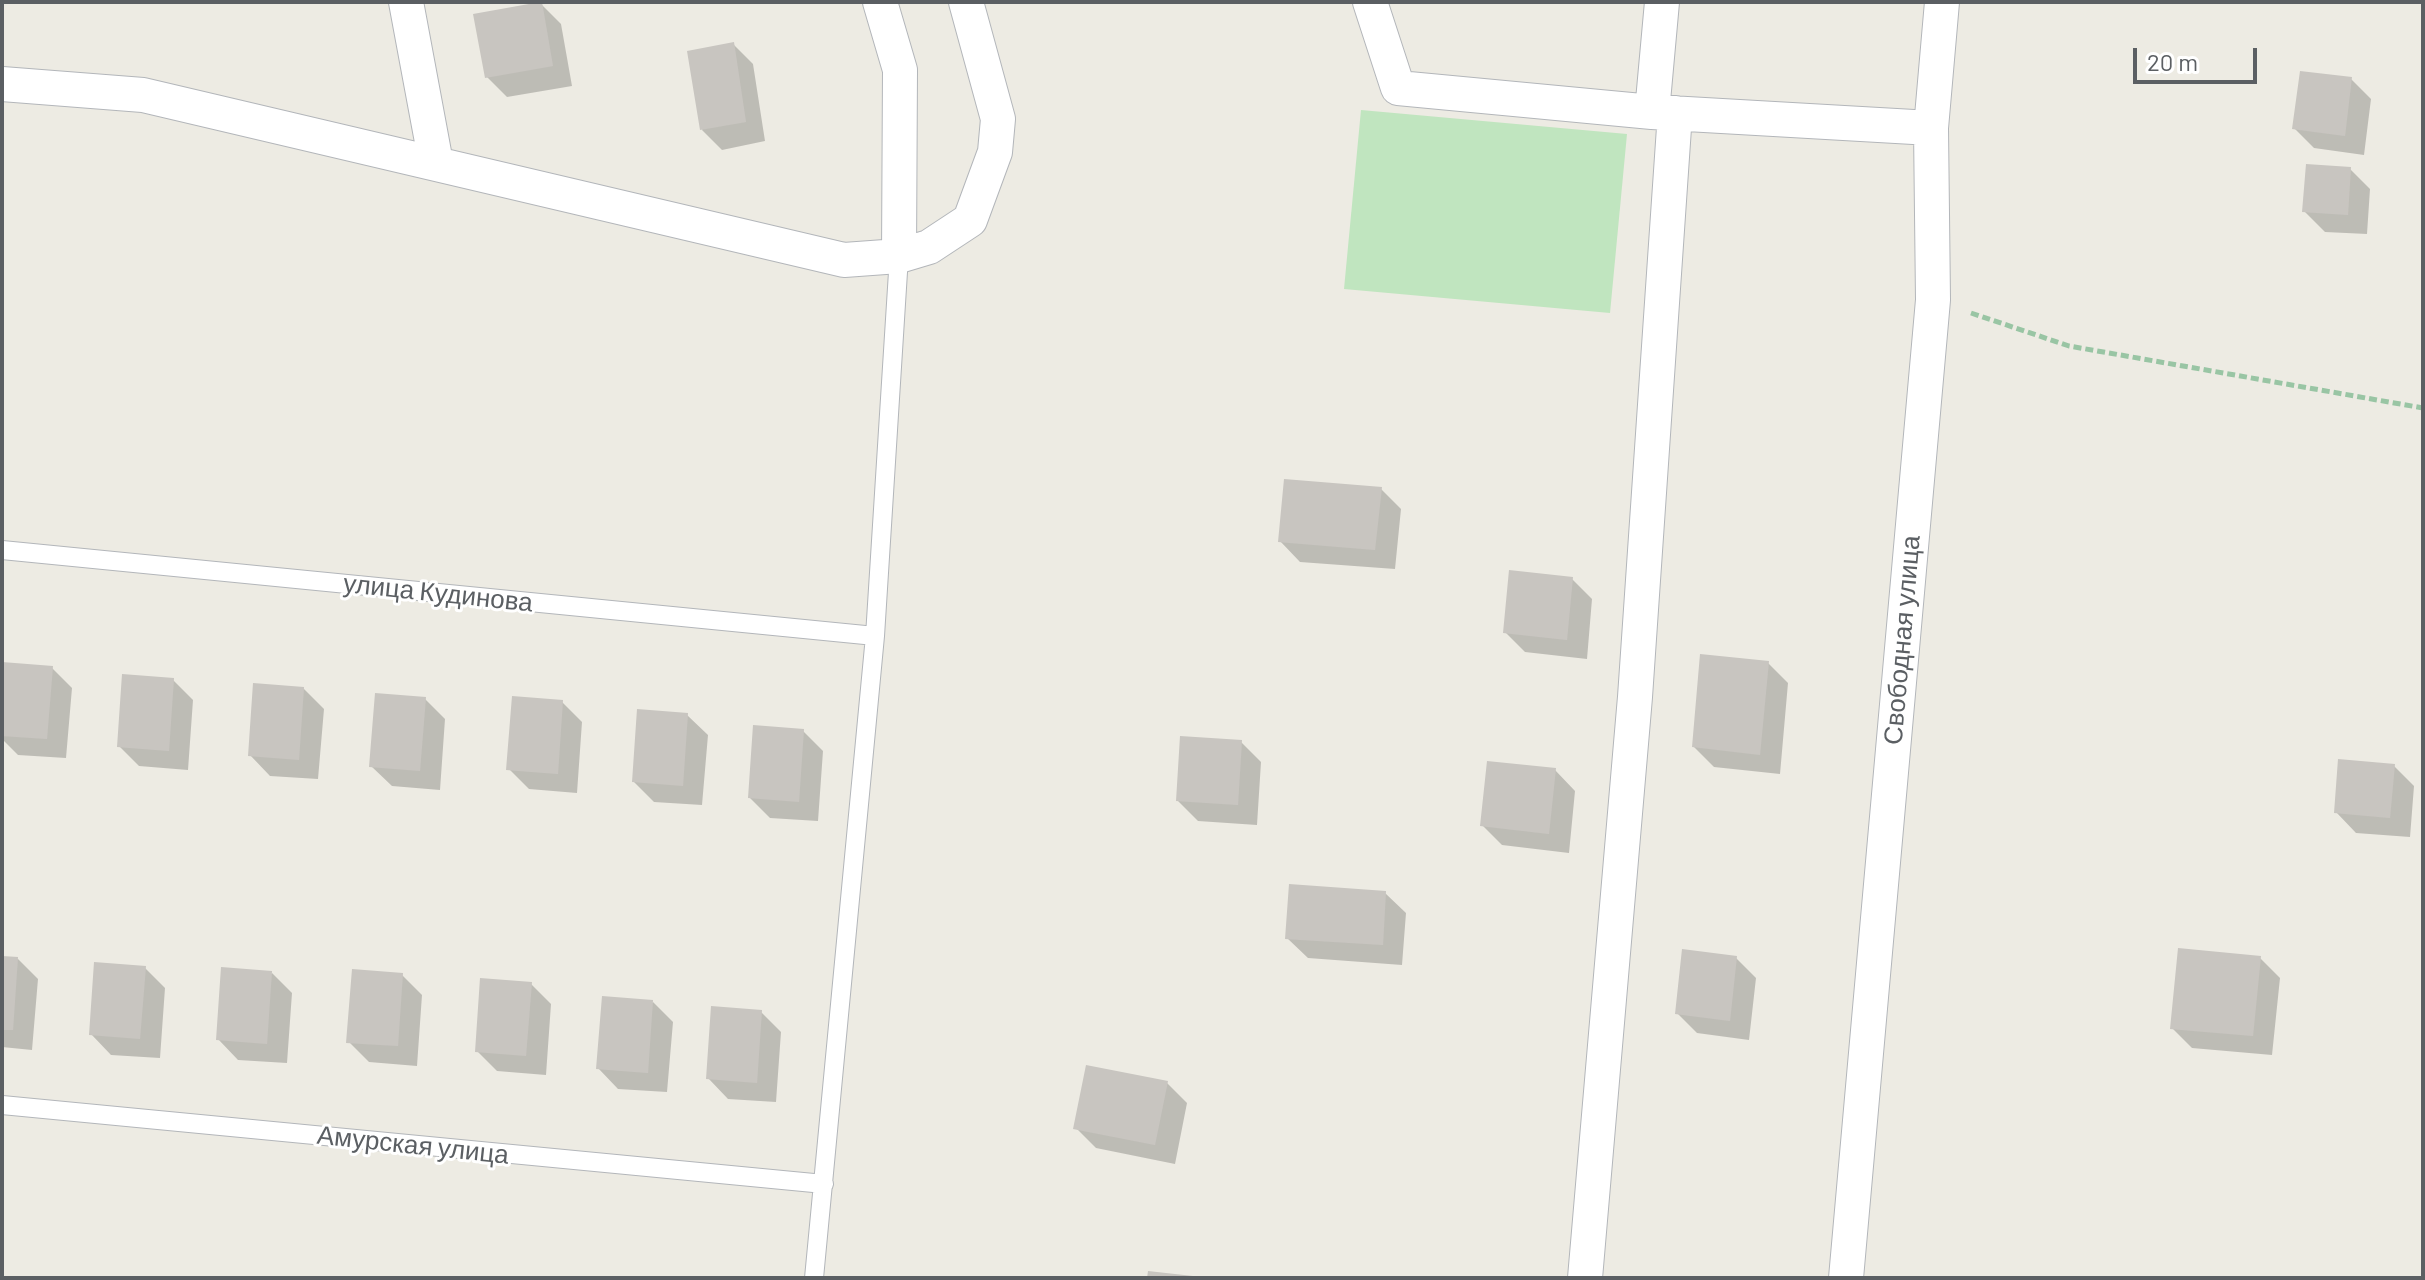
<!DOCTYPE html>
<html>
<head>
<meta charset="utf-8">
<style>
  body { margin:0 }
  #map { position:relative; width:2425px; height:1280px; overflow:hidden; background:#edebe3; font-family:Barlow,sans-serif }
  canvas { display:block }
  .frame { position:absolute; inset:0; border:4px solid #5b5f63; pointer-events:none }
  .scale { position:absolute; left:2133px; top:48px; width:124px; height:36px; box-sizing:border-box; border:4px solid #5b5f63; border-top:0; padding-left:10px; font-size:24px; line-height:28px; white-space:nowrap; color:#5b5f63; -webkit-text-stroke:6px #fff; paint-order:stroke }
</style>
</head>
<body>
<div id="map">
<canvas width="2425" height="1280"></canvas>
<div class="frame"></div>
<div class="scale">20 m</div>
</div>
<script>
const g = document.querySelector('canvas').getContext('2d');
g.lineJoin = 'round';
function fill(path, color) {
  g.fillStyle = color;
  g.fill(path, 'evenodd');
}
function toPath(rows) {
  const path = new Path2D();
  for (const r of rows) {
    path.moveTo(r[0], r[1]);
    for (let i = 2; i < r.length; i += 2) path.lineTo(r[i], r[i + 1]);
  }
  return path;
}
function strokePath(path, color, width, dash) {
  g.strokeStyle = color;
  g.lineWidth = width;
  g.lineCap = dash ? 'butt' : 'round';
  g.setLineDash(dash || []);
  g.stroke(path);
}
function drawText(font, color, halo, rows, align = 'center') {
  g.font = font + ' Barlow,sans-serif';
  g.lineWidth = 6;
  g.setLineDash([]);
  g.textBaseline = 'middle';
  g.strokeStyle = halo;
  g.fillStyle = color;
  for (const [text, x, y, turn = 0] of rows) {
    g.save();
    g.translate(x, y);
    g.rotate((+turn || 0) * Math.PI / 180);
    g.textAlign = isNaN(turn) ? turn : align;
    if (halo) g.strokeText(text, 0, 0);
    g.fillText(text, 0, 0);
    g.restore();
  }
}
const green = toPath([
  [1361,110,1627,134,1610,313,1344,289]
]);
const shadow = toPath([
  [541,4,561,24,572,86,507,97,487,77],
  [733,44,753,64,765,141,722,150,702,130],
  [2351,79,2371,99,2364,155,2314,148,2294,128],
  [2350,169,2370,189,2367,234,2325,232,2304,211],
  [1381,489,1401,509,1395,569,1300,562,1280,541],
  [1572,579,1592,599,1587,659,1525,652,1505,632],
  [1768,663,1788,683,1780,774,1714,767,1694,747],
  [52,668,72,688,66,758,18,755,2,739,2,678],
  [173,680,193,700,188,770,139,766,119,746],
  [303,688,324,709,318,779,270,776,250,755],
  [425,699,445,719,440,790,392,786,371,766],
  [562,702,582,722,577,793,529,789,509,769],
  [687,715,708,735,702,805,654,802,634,782],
  [803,731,823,751,818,821,770,818,750,798],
  [1241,742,1261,762,1257,825,1198,821,1178,801],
  [2394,766,2414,786,2410,837,2356,833,2336,812],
  [1555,770,1575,791,1569,853,1502,845,1482,825],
  [1385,893,1406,913,1402,965,1308,958,1287,938],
  [2,958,18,959,38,979,32,1050,2,1047],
  [1736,958,1756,978,1749,1040,1697,1033,1677,1013],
  [2260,958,2280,978,2272,1055,2192,1048,2172,1028],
  [145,968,165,988,160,1058,111,1055,91,1034],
  [272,973,292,993,287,1063,238,1060,218,1039],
  [402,975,422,995,417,1066,369,1062,349,1042],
  [531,984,551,1004,546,1075,497,1071,477,1051],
  [653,1002,673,1022,667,1092,618,1089,598,1068],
  [761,1012,781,1032,776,1102,728,1099,708,1078],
  [1167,1083,1187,1103,1175,1164,1096,1148,1076,1128]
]);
const building = toPath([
  [540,2,542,2,553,66,485,78,473,14],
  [734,42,746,122,700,130,687,51],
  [2300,71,2352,77,2345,136,2292,129],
  [2306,164,2351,167,2348,215,2302,212],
  [1284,479,1382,487,1375,550,1278,542],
  [1509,570,1573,577,1567,640,1503,633],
  [1700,654,1769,661,1760,755,1692,747],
  [2,662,53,666,47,739,2,736],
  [122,674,174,678,169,751,117,747],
  [253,683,304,687,299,760,248,756],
  [375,693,426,697,420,771,369,767],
  [512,696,563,700,558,774,506,770],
  [637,709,688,713,683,786,632,782],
  [753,725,804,729,799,802,748,798],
  [1180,736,1242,740,1238,805,1176,801],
  [2338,759,2395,764,2390,818,2334,813],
  [1487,761,1556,768,1549,834,1480,826],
  [1289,884,1386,891,1383,945,1285,939],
  [2178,948,2261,956,2253,1036,2170,1029],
  [1682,949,1737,956,1730,1021,1675,1014],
  [2,956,18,957,13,1030,2,1030],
  [94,962,146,966,140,1039,89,1035],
  [221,967,272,971,267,1044,216,1040],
  [352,969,403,973,398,1046,346,1043],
  [480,978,532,982,526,1056,475,1052],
  [602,996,653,1000,648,1073,596,1069],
  [711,1006,762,1010,757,1083,706,1079],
  [1086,1065,1168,1081,1155,1145,1073,1129],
  [1148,1271,1193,1276,1193,1278,1147,1278]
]);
const path = toPath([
  [1971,313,2069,346,2423,408]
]);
const service = toPath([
  [2,550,875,636],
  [2,1105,824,1184],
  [814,1278,875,636,899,256]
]);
const minor = toPath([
  [406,2,436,163],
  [880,2,900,70,899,256],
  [1370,2,1398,88,1652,112,1931,128],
  [2,84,143,95,844,260,899,256,929,247,970,220,995,152,998,119,966,2],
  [1585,1278,1635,697,1675,113,1652,112,1662,2],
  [1846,1278,1933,300,1931,128,1942,2]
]);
const streetNames = [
  ["улица Кудинова",438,593,6],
  ["Свободная улица",1902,640,-85],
  ["Амурская улица",413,1145,6]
];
fill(green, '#c0e5bf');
fill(shadow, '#0003');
fill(building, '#c8c5c0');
strokePath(service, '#b3b6ba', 20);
strokePath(minor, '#b3b6ba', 36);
strokePath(path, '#99c5a4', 5, [8, 4]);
strokePath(service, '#fff', 18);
strokePath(minor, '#fff', 34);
drawText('26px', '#5b5f63', '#fff', streetNames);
</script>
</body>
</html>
